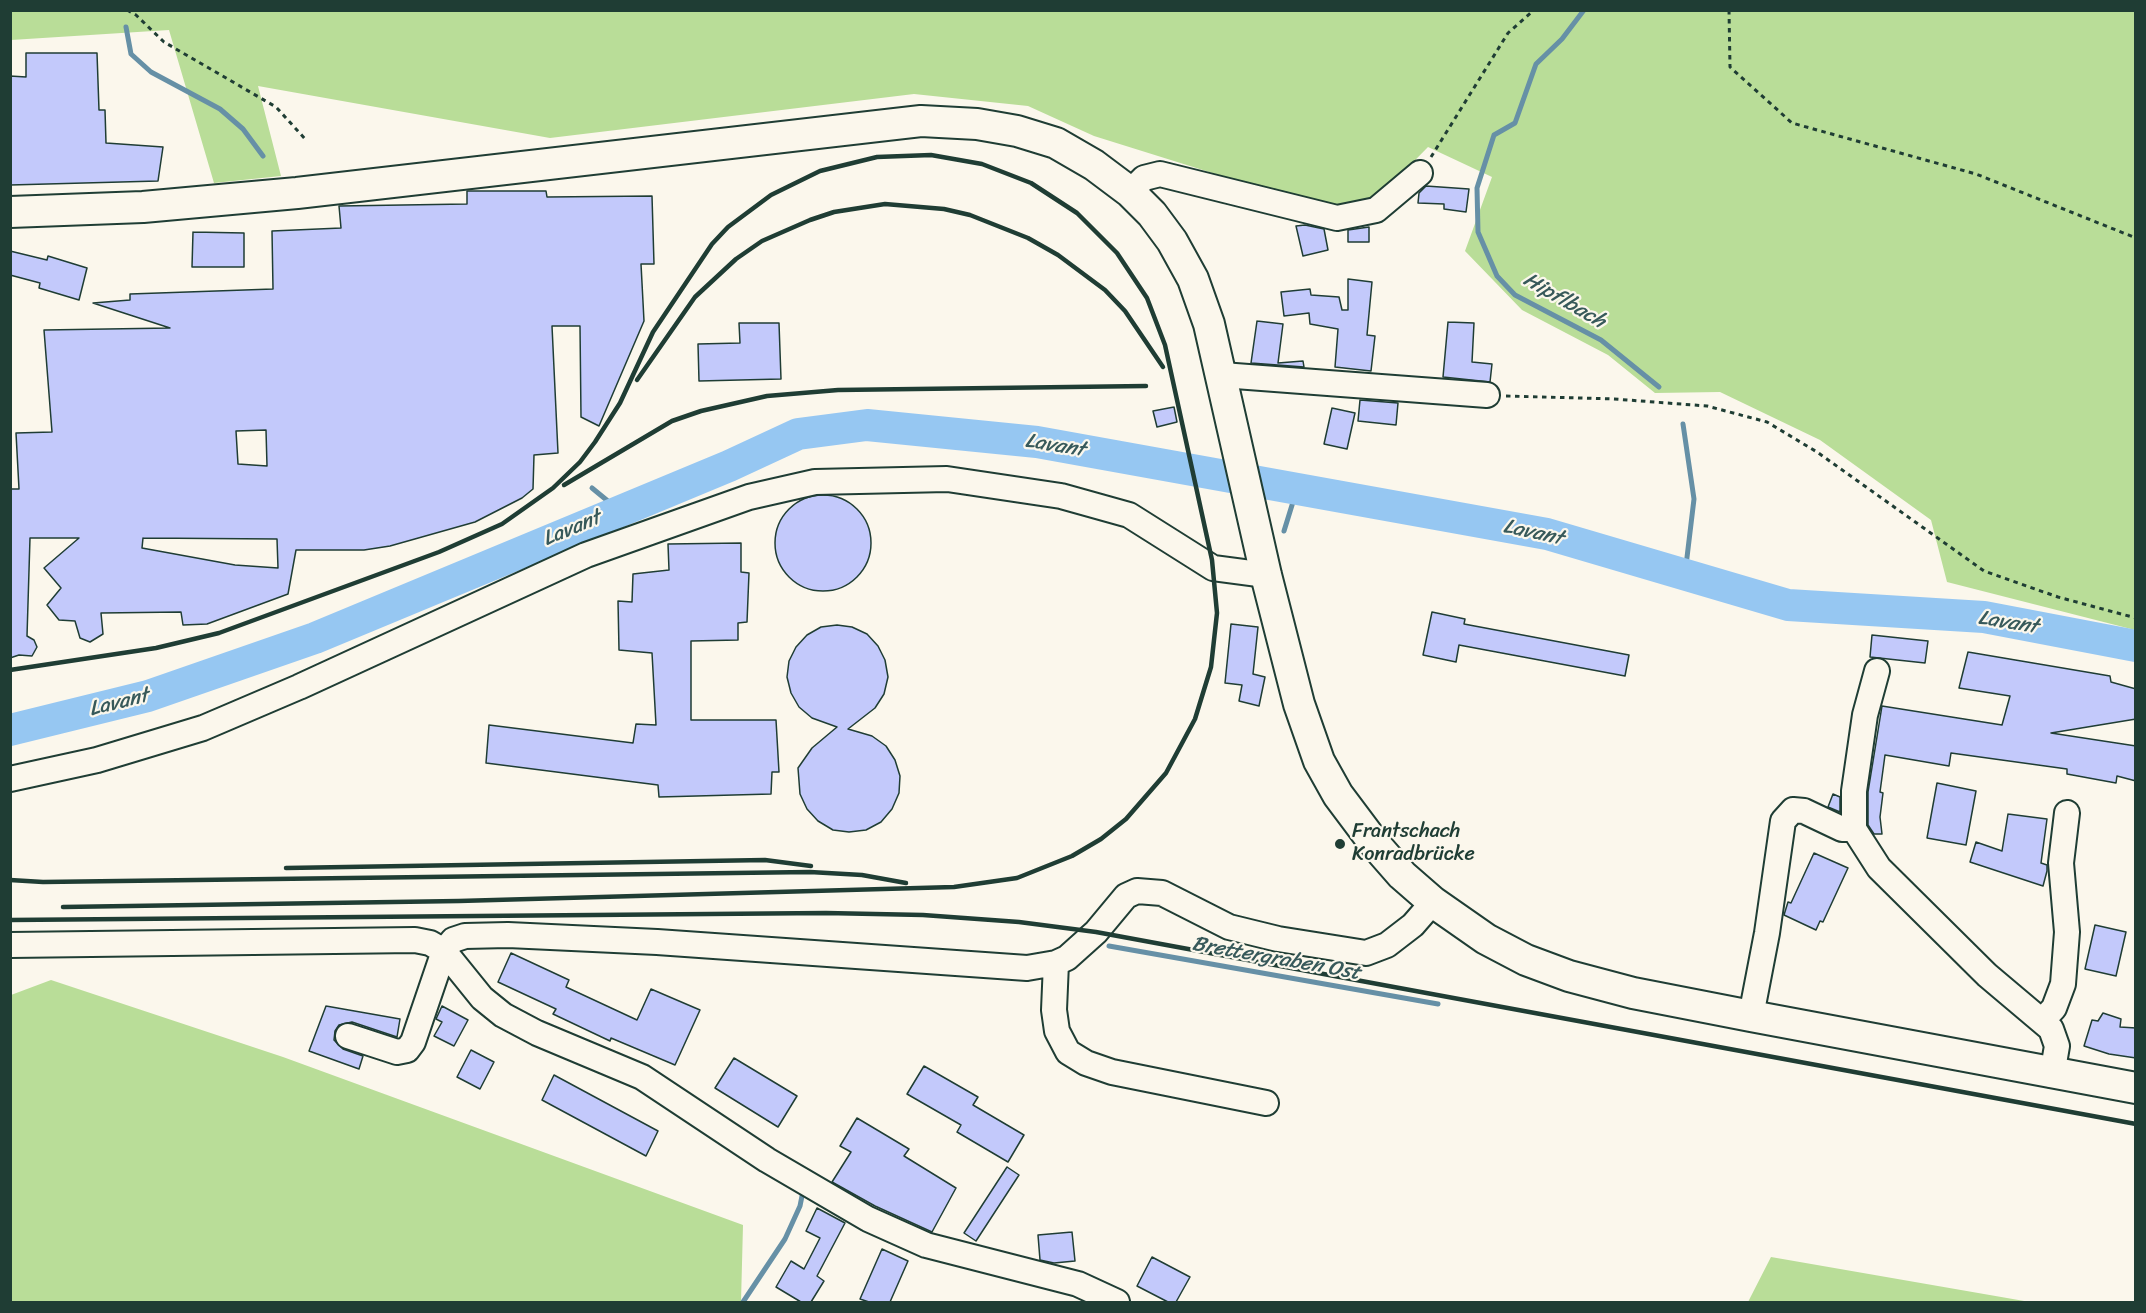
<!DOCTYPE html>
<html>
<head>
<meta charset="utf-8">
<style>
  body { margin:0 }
  #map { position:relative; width:2146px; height:1313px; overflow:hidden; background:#fbf7ec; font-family:Sriracha,sans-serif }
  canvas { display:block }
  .frame { position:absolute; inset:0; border:12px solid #1f3d34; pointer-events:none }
</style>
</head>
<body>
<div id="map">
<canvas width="2146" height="1313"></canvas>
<div class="frame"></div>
</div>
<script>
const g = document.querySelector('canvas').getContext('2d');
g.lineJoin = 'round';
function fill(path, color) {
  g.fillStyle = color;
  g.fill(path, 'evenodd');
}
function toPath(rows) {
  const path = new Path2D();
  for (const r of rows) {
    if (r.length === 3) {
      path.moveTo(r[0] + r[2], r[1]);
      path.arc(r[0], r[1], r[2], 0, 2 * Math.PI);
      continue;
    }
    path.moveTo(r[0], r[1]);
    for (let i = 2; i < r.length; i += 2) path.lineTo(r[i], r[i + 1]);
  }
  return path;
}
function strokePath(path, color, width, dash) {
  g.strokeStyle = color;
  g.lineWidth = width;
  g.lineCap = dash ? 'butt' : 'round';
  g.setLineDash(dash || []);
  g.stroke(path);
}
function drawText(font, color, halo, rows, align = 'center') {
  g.font = font + ' Sriracha,sans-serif';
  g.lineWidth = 4.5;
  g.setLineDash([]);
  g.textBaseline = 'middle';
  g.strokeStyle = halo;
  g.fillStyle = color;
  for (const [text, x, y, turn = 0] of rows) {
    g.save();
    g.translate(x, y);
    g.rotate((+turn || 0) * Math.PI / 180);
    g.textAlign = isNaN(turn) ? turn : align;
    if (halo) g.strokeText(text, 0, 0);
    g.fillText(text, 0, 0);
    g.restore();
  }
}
const green = toPath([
  [11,10,2135,11,2135,630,1947,582,1931,520,1820,440,1720,392,1655,393,1608,355,1522,310,1465,251,1492,177,1428,147,1370,206,1334,211,1094,136,1028,106,914,94,550,138,258,86,281,176,214,183,169,30,11,40],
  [51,980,283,1057,743,1225,741,1302,11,1302,11,995],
  [1771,1257,2030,1302,1748,1302]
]);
const stream = toPath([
  [1584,10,1562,39,1536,64,1515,123,1494,135,1477,188,1478,232,1497,276,1515,295,1601,340,1659,387],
  [126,27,131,54,151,72,220,109,243,129,263,156],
  [1683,424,1694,499,1685,574],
  [592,488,620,511],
  [1284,531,1297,489],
  [1109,946,1438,1004],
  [743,1302,785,1239,800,1206,803,1191]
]);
const river = toPath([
  [10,730,148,696,315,638,729,466,798,434,867,425,1037,442,1547,534,1788,605,1984,617,2136,646]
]);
const building = toPath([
  [26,53,97,53,99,110,105,110,106,143,163,147,158,181,10,185,10,76,26,77,26,53],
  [1426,186,1469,189,1466,212,1444,209,1444,204,1418,203,1419,193,1426,186],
  [467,191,546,191,547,197,652,196,654,264,641,264,644,321,599,426,581,417,580,326,552,326,558,453,534,455,533,489,522,498,475,522,390,546,364,550,296,550,288,594,207,624,183,625,181,612,101,613,103,634,90,642,80,638,75,621,59,620,47,605,61,588,44,568,79,538,30,538,27,636,34,640,37,647,32,656,19,655,10,658,10,489,19,489,16,433,52,432,44,330,170,328,93,303,130,300,130,294,273,289,272,231,341,228,339,206,467,204,467,191],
  [266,430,267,466,238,464,236,431,266,430],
  [143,538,277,539,278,568,235,565,142,548,143,538],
  [1305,225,1324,229,1328,250,1303,256,1296,226,1305,225],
  [1369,227,1369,242,1348,242,1348,230,1369,227],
  [193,232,244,233,244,267,192,267,193,232],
  [10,251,47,260,48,256,87,268,79,300,39,288,40,283,10,275,10,251],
  [1348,279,1372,282,1367,335,1375,336,1371,371,1335,367,1338,329,1310,324,1309,313,1284,316,1281,292,1310,289,1311,295,1339,297,1342,310,1348,310,1348,279],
  [1257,321,1283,324,1278,363,1303,361,1304,367,1251,363,1257,321],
  [1448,322,1474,323,1472,362,1492,364,1490,382,1443,377,1448,322],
  [739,323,779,323,781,379,699,381,698,344,740,343,739,323],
  [1360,400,1398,403,1396,425,1358,421,1360,400],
  [1174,407,1177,422,1157,427,1153,411,1174,407],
  [1332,408,1355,413,1347,449,1324,444,1332,408],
  [823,543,48],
  [741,543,741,572,749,573,747,622,738,623,738,640,691,641,691,720,776,720,779,772,772,772,771,794,659,797,658,785,486,763,489,725,633,743,636,724,656,725,652,653,619,650,618,601,632,602,633,574,669,570,668,544,741,543],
  [1432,612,1465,619,1464,624,1629,655,1625,676,1459,645,1456,662,1423,655,1432,612],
  [1231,624,1258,627,1253,674,1265,677,1259,706,1239,701,1242,685,1225,683,1231,624],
  [837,625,852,627,867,634,878,646,885,660,888,677,884,694,875,708,848,729,872,736,886,746,895,760,900,776,899,793,892,809,881,822,866,830,849,832,833,830,818,821,807,809,800,794,798,768,812,748,837,727,812,718,799,707,791,693,787,677,789,661,796,647,807,635,821,627,837,625],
  [1872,635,1928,641,1925,663,1870,657,1872,635],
  [1968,652,2110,676,2111,682,2136,689,2136,719,2051,733,2136,746,2136,781,2117,776,2116,783,2067,774,2067,769,1951,753,1949,766,1885,755,1880,792,1883,793,1880,817,1882,834,1874,834,1868,825,1868,792,1882,706,2002,725,2010,696,1959,688,1968,652],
  [1937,783,1976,791,1966,845,1927,838,1937,783],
  [1833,794,1840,797,1840,812,1828,807,1833,794],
  [2008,814,2047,819,2041,863,2047,865,2047,871,2043,886,1970,862,1976,842,2002,851,2008,814],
  [1814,853,1848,868,1823,922,1820,921,1816,930,1784,915,1788,902,1791,903,1814,853],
  [2095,925,2126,932,2116,976,2085,969,2095,925],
  [511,953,569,980,566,987,637,1020,651,989,700,1010,675,1065,611,1038,610,1041,553,1014,556,1009,498,982,511,953],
  [326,1006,400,1019,397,1037,352,1022,339,1025,335,1031,334,1040,343,1049,363,1056,359,1069,309,1051,326,1006],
  [442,1006,468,1020,454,1046,434,1036,442,1022,436,1019,442,1006],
  [2103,1013,2121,1019,2120,1027,2136,1028,2136,1058,2109,1054,2084,1046,2092,1020,2098,1021,2103,1013],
  [471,1050,494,1062,480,1089,457,1077,471,1050],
  [734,1058,797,1096,778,1127,715,1088,734,1058],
  [924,1066,978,1097,973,1105,1024,1135,1008,1162,957,1132,961,1125,907,1094,924,1066],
  [554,1075,658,1131,646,1156,542,1100,554,1075],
  [857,1118,909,1149,904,1156,956,1188,932,1232,875,1206,832,1182,851,1152,840,1146,857,1118],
  [1007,1167,1019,1175,976,1241,964,1233,1007,1167],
  [817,1208,845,1223,817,1276,824,1281,811,1302,801,1302,776,1287,791,1261,804,1269,820,1238,806,1231,817,1208],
  [1072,1232,1075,1261,1054,1263,1040,1260,1038,1235,1072,1232],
  [882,1249,908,1261,890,1302,869,1302,860,1299,882,1249],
  [1152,1257,1190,1277,1176,1302,1168,1302,1137,1286,1152,1257]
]);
const path = toPath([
  [127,10,136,15,164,42,276,107,307,141],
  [1729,10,1730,67,1792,123,1976,174,2136,238],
  [1431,157,1508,33,1534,10],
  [1506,396,1614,399,1707,406,1767,422,1817,452,1984,571,2058,597,2136,618]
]);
const minor = toPath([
  [1130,192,1144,178,1160,174,1337,218,1376,210,1420,173],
  [1222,375,1487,395],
  [1877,671,1865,715,1854,791,1854,829,1879,868,1987,975,2051,1029,2057,1046,2052,1075],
  [10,779,97,760,203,728,299,687,586,555,749,497,815,482,947,479,1061,496,1129,515,1213,568,1266,575],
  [10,945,415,940,430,943,444,951,482,998,503,1015,537,1033,642,1077,767,1160,868,1219,926,1245,1078,1284,1117,1302],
  [1056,963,1054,1010,1057,1031,1068,1052,1086,1063,1112,1072,1266,1103],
  [1751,1016,1767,933,1783,821,1793,810,1804,811,1842,829,1854,829],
  [2042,1021,2054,1008,2063,984,2067,932,2061,863,2067,813],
  [348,1036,397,1052,407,1050,413,1042,444,951,453,940,465,936,508,935,657,942,1027,968,1056,963,1067,958,1096,932,1126,896,1137,891,1162,893,1229,927,1278,939,1366,953,1387,945,1413,925,1433,902]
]);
const major = toPath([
  [10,212,143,207,297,193,921,121,977,124,1017,131,1056,143,1094,165,1130,192,1152,214,1172,241,1193,279,1209,324,1266,575,1299,704,1319,761,1338,795,1374,843,1402,875,1433,902,1486,939,1526,960,1569,976,1633,993,1751,1016,2136,1088]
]);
const rail = toPath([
  [637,380,695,297,736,259,762,241,810,220,834,212,885,204,944,209,970,215,1028,238,1058,255,1105,290,1125,311,1163,367],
  [564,485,672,421,701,411,767,396,838,390,1146,386],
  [10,670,156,648,219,633,439,552,502,524,553,488,580,462,595,442,620,403,653,332,712,244,728,227,771,195,820,171,877,157,931,155,982,164,1031,183,1077,213,1117,253,1147,298,1165,345,1212,560,1217,613,1211,667,1195,719,1166,773,1126,819,1101,839,1072,856,1017,878,954,887,459,901,63,907],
  [286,868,765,860,811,866],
  [10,880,43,882,810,872,862,875,906,883],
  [10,920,826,913,923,915,1019,922,1096,932,2136,1124]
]);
const markers = [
  [1340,844,6,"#1f3d34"]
];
const poiNames = [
  ["Frantschach",1352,832],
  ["Konradbrücke",1352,855]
];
const waterNames = [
  ["Hipflbach",1564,301,30],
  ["Lavant",1055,446,9],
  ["Lavant",572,529,-23],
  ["Lavant",1533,533,12],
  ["Lavant",2008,623,9],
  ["Lavant",119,703,-14],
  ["Brettergraben Ost",1276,959,10]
];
fill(green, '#b9dd98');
strokePath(stream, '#6690a6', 5);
strokePath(river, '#96c7f2', 32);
fill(building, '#c3c9fb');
strokePath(building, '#1f3d34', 1.5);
strokePath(minor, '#1f3d34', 28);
strokePath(major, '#1f3d34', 34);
strokePath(path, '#1f3d34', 3, [4.5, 4.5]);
strokePath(minor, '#fbf7ec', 24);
strokePath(major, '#fbf7ec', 30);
strokePath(rail, '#1f3d34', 4.5);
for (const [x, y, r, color] of markers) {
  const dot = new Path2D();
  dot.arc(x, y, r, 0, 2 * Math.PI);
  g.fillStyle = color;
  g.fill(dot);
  strokePath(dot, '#fbf7ec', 2);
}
drawText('20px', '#1f3d34', '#fbf7ec', poiNames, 'left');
drawText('italic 21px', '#37595a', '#fbf7ec', waterNames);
</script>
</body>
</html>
